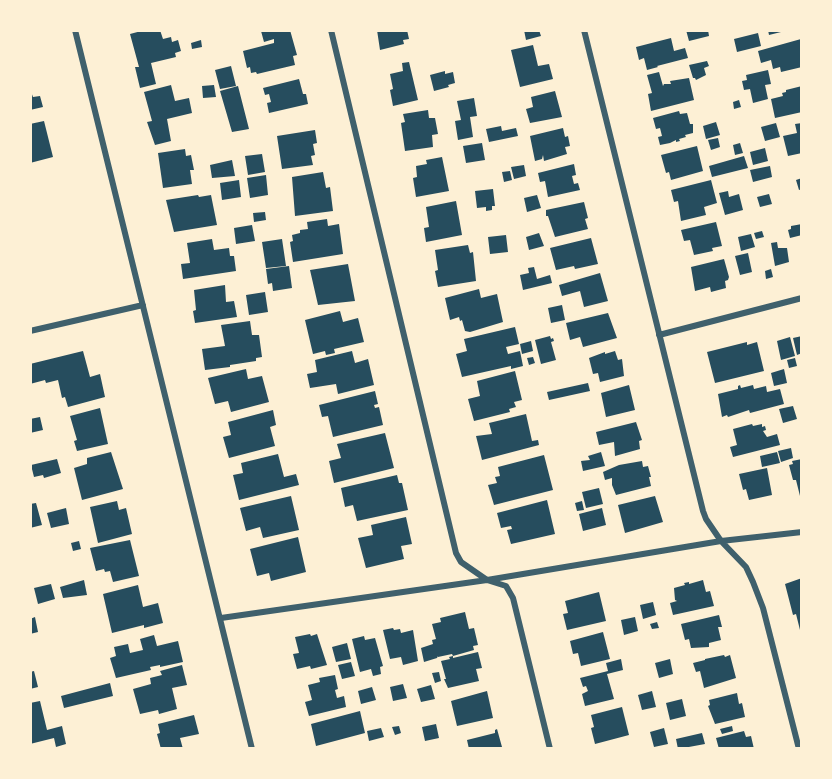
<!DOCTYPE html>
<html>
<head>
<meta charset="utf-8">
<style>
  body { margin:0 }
  #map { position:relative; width:832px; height:779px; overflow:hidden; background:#fdf0d5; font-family:"DejaVu Sans",sans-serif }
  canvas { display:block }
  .frame { position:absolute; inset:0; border:32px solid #fdf0d5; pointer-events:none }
</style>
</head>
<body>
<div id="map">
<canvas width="832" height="779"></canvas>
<div class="frame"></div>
</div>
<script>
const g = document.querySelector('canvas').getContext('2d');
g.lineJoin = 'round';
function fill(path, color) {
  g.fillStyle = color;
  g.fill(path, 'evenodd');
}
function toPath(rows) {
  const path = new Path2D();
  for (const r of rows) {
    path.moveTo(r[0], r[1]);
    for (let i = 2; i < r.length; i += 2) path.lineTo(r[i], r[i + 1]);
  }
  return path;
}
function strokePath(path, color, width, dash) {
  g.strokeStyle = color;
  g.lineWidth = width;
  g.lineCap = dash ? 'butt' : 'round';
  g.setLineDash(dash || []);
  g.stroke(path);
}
const building = toPath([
  [145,30,160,30,163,39,171,37,172,42,178,40,181,51,175,53,176,57,151,63,156,84,140,88,135,67,139,67,130,34],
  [290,30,297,55,293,56,295,65,257,74,256,72,251,73,250,67,247,68,243,51,274,43,274,39,264,42,261,31],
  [377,30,407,30,409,39,403,40,404,44,380,50],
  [524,30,539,30,541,36,526,40],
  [686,30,708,30,709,36,689,41],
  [768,30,785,30,785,31,769,35],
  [758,33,761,46,737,52,734,39],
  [671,38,674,51,685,48,688,58,657,66,658,67,647,70,644,58,639,60,636,47],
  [801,39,802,67,781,72,780,67,773,69,771,60,761,63,758,51],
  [201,40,202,47,192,49,191,43],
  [533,45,538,66,549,64,553,79,520,87,511,50],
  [707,61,709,66,704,68,706,75,696,80,695,78,693,78,689,65],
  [409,62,418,100,393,106,390,90,393,89,390,74,403,71,402,63],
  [231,66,236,86,220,89,215,70],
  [768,70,771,84,765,85,768,99,753,103,750,89,744,90,742,81,747,80,746,75],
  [445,71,445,74,453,72,455,83,448,85,449,87,434,91,430,75],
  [659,72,663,86,664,84,671,84,670,81,689,78,694,100,651,111,648,94,652,93,647,75],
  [299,79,303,94,306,94,308,104,269,113,267,103,271,102,269,94,265,95,263,88],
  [171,85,175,101,189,98,192,113,167,119,171,141,155,145,147,122,152,121,144,92],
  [214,85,216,97,203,98,202,86],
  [238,86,249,129,232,132,220,91],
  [802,86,802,112,775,118,771,99,783,96,782,93,786,92,786,90],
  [30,89,33,97,40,96,43,107,30,110],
  [555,91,562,117,530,123,526,109,533,107,531,97],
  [474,98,477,116,470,117,473,137,458,140,455,121,461,120,457,101],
  [739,100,741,107,734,109,733,102],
  [428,110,429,118,435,118,438,134,432,135,433,147,405,151,401,123,405,122,403,114],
  [679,111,680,114,687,113,690,124,693,124,693,133,685,135,686,137,679,139,680,141,676,142,676,140,670,143,660,145,658,137,662,136,660,128,656,129,653,118],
  [44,121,53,157,30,163,30,124],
  [716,122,720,135,706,139,703,126],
  [776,123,780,137,765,141,761,127],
  [802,123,802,153,788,156,783,136,797,133,795,124],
  [501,126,502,131,516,128,518,136,489,142,486,129],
  [563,128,565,137,568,136,570,146,565,147,567,154,544,161,543,155,542,159,535,161,530,136],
  [315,130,317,143,313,144,315,155,311,156,313,165,282,169,277,136],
  [718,138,720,147,711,150,708,140],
  [482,143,485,160,466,163,463,146],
  [740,143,743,153,735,155,733,145],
  [697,146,703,171,671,180,669,172,666,173,661,155],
  [765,148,768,161,753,165,750,152],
  [185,149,186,156,191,155,194,170,190,170,192,184,163,188,158,153],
  [262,154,265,172,248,175,245,156],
  [744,156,748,168,712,177,709,166],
  [442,157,449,191,416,197,413,178,417,177,416,166,427,164,426,160],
  [232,160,235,176,212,178,210,165],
  [574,164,576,175,572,176,574,184,578,183,580,190,548,197,545,181,540,182,538,173],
  [524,165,526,176,514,179,511,167],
  [770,166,772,177,753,182,750,170],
  [510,171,512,180,504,182,502,172],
  [323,172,326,188,330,187,333,211,295,216,292,177],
  [266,175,268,195,250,198,247,178],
  [802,178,802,189,799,190,796,180],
  [239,180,241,197,222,200,220,183],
  [711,180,717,203,704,207,706,215,681,221,678,201,674,202,671,190],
  [493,189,495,206,492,206,492,210,486,211,486,207,477,208,475,191],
  [728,191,729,197,739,194,743,210,725,215,719,193],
  [769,194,772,204,760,207,757,197],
  [198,195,199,197,211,195,217,225,174,232,166,200],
  [537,195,541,208,527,212,524,198],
  [456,201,462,235,426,242,424,228,429,227,426,207],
  [584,202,588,218,585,219,588,229,555,237,548,216,546,216,546,210],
  [265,212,266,220,254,222,253,213],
  [327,219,328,226,339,224,343,254,293,262,290,242,293,241,292,235,300,233,300,230,308,229,307,222],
  [716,222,722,246,712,248,713,251,694,255,690,240,684,241,681,230],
  [802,224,802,235,790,238,788,230,791,229,791,226],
  [252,225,255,241,236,244,234,228],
  [762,231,764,237,756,239,754,233],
  [539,233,544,246,529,250,526,237],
  [751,234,755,247,741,251,738,237],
  [506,235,508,252,490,254,488,237],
  [591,238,598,264,575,269,574,266,556,270,550,248],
  [212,239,214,250,229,248,230,256,234,256,236,271,183,279,181,264,190,263,187,243],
  [282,239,286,266,266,268,262,242],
  [777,242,778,248,787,248,789,262,775,266,771,243],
  [468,245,470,253,473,252,476,281,438,287,435,271,438,270,435,250],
  [748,253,752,272,740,275,735,256],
  [724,259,729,277,728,280,725,281,726,288,711,292,710,287,695,291,691,267],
  [348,264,355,301,318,305,310,270],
  [289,266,292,288,273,291,272,283,268,284,266,269],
  [534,267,537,279,550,275,552,283,523,290,520,275,529,273,528,268],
  [771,269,773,277,766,279,765,271],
  [600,273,608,301,584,307,580,291,562,296,559,285],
  [225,285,226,302,234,301,237,317,195,323,193,311,196,310,194,290],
  [479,289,481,298,497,294,503,322,470,332,465,331,462,320,460,321,459,317,450,320,445,298],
  [265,292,268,312,249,315,246,295],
  [562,305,565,320,551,323,548,308],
  [340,311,343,322,358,318,364,342,334,349,335,353,326,355,325,351,313,354,305,320],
  [608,313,617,338,583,347,580,337,570,340,566,323],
  [250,321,252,335,259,335,262,357,256,358,256,361,230,365,230,367,205,370,202,349,225,346,221,325],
  [515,327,519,344,506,347,508,354,520,351,523,366,511,369,511,366,462,377,456,354,467,351,464,339],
  [550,336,551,339,553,338,554,341,551,342,556,360,541,364,535,340],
  [802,336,802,353,797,355,793,338],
  [790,337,795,356,781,360,777,341],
  [531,341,533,351,522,354,520,344],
  [747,342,747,345,757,342,764,371,715,383,707,352],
  [83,351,90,377,100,374,105,397,68,407,65,397,62,398,58,380,46,383,45,380,30,384,30,364],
  [352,351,355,363,368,359,374,385,338,394,336,384,310,388,307,374,317,372,315,360],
  [615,351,618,360,622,359,624,376,600,382,598,373,593,374,589,358,605,352,605,354],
  [533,357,535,363,529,365,527,358],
  [795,358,797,366,789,368,787,360],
  [246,369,248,379,262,376,269,402,231,412,228,401,215,404,208,378],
  [784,369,787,383,774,386,771,373],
  [515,371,522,400,514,402,516,407,509,409,510,412,474,421,468,399,480,396,477,381],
  [588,383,590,391,549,400,547,392],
  [629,385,635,410,606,417,601,393],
  [740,385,741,388,753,385,754,389,766,386,767,392,780,389,784,404,750,413,749,410,728,417,727,415,722,417,718,394,738,389,738,386],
  [375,391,378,404,374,405,375,408,379,407,383,425,333,437,328,416,322,417,319,405],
  [793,406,797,419,783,423,779,409],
  [100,408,108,444,77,451,74,441,77,440,70,416],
  [273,410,276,425,270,427,275,446,229,458,223,437,231,435,228,422],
  [526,414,532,441,538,440,539,445,482,460,476,436,492,434,489,423],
  [40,417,43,430,30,433,30,419],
  [636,422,642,440,639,441,640,449,615,456,614,442,599,445,596,432],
  [752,424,753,426,762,424,762,427,765,426,766,430,763,431,767,437,777,434,780,445,733,457,730,447,737,445,733,429],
  [385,433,394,468,334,483,329,461,341,458,337,444],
  [791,448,793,458,781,462,778,451],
  [111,452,123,489,82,500,74,468,87,464,87,458],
  [601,452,605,466,583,471,581,461,590,460,588,456],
  [777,452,780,463,762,467,760,456],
  [278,454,284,477,296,474,299,485,239,500,233,475,243,473,241,463],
  [544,455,553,490,494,505,488,485,497,483,495,477,500,476,498,467],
  [57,459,61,473,44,478,43,475,34,477,31,465],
  [802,459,802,500,801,500,796,480,793,480,789,465,793,464,792,461],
  [642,461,643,467,648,466,651,477,649,477,651,486,616,495,612,485,612,478,605,480,603,472,619,465],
  [767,468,772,495,749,500,746,489,743,490,739,474],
  [397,475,399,483,402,483,408,510,357,521,353,505,345,507,341,488],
  [599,488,603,504,586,508,582,492],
  [291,496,299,530,263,538,260,527,246,531,240,508],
  [655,496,663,522,625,533,618,505],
  [547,500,555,534,511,544,507,530,512,529,511,526,501,528,497,513],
  [117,501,119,510,126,508,132,534,98,543,90,507],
  [582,501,584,510,577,511,575,503],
  [36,503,42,525,30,528,30,504],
  [66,508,69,524,51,528,47,513],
  [602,508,606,525,583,531,579,514],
  [406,517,412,544,401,546,404,559,366,568,358,538,373,535,371,525],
  [298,537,306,572,271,581,269,573,257,576,250,549],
  [130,540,139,576,113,582,110,571,105,572,104,569,96,571,90,548],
  [79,541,81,549,73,551,71,543],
  [802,578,802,634,801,634,796,614,793,615,785,584],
  [84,580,87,595,63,598,60,587],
  [703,580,706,592,710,591,714,606,673,615,670,603,677,601,675,600,674,588,685,585,684,583,689,582,689,584],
  [51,584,55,599,38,604,34,588],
  [138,585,143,607,158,603,163,623,144,628,144,625,112,633,103,594],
  [599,592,606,621,567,630,563,614,568,613,565,601],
  [653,602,656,615,643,619,640,605],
  [465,612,469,629,474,628,478,645,473,646,474,650,453,656,452,654,438,657,438,656,437,658,424,662,421,648,433,644,432,640,436,639,432,624,441,622,440,618],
  [719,615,722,627,718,627,721,640,709,643,709,647,691,648,689,639,685,640,681,624],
  [35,617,38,632,30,634,30,619],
  [635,617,638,631,624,635,621,620],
  [657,622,659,628,652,629,650,624],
  [393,628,394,630,400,629,401,633,413,630,418,661,403,665,401,657,390,659,383,630],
  [603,632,610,659,581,666,578,653,573,654,570,641],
  [310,634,311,636,317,634,327,665,311,669,310,666,297,669,293,654,299,653,295,637],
  [154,635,157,646,178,641,183,662,160,667,160,665,150,667,151,670,116,678,110,658,116,656,114,647,128,644,130,653,143,650,140,639],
  [364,636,365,640,375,638,383,666,380,667,381,674,373,676,371,669,360,672,352,639],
  [347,643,351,659,336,662,332,647],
  [478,652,482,668,476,669,479,681,448,688,444,679,446,679,441,661,450,659,449,657,453,656,453,658],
  [724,655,725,657,730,655,736,678,704,688,700,671,696,672,693,663,705,660,705,659],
  [621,659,623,670,607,674,614,699,585,706,582,694,588,691,586,686,583,687,580,678,608,671,606,663],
  [670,659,673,674,659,678,655,663],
  [351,662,355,676,342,679,338,665],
  [182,665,187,685,172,688,177,709,159,714,158,710,140,714,133,689,151,684,150,678,162,675,160,671],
  [34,671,38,687,30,689,30,672],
  [439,672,441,681,435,683,432,673],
  [335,675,338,689,335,690,337,698,344,696,346,707,309,716,305,702,312,700,308,685,320,682,319,678],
  [110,683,113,696,64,708,61,696],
  [403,684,407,698,393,701,390,687],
  [431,685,435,699,421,702,417,689],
  [372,687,376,700,361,704,358,691],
  [487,691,493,718,457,726,451,701],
  [652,691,656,707,642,710,638,695],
  [737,693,739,704,742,703,745,717,715,724,708,706,710,705,709,700],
  [682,699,686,716,670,720,666,703],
  [40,701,47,730,62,726,66,744,56,747,54,738,30,744,30,703],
  [622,707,629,735,595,744,591,728,594,727,591,715],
  [360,711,365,733,316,746,311,724],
  [194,715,199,734,180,738,183,749,161,749,157,734,160,733,158,724],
  [436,724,439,738,425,741,422,727],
  [399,726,401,733,395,735,392,727],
  [732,726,733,731,722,734,720,729],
  [381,728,384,737,369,741,367,731],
  [664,728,668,744,654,747,650,732],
  [497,729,502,747,500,749,469,749,467,740,495,733,495,730],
  [744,731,746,737,751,736,754,749,719,749,716,738],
  [702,733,705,744,678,749,676,739]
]);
const minor = toPath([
  [75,30,252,749],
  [331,30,456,553,461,562,487,580,506,586,513,598,550,749],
  [584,30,703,511,706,519,721,541,746,567,753,582,763,608,799,749],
  [30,331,143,305],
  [659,335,802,298],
  [221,618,487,580,721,541,802,532]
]);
fill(building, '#264d5e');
strokePath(minor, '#3f606c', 6);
</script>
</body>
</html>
